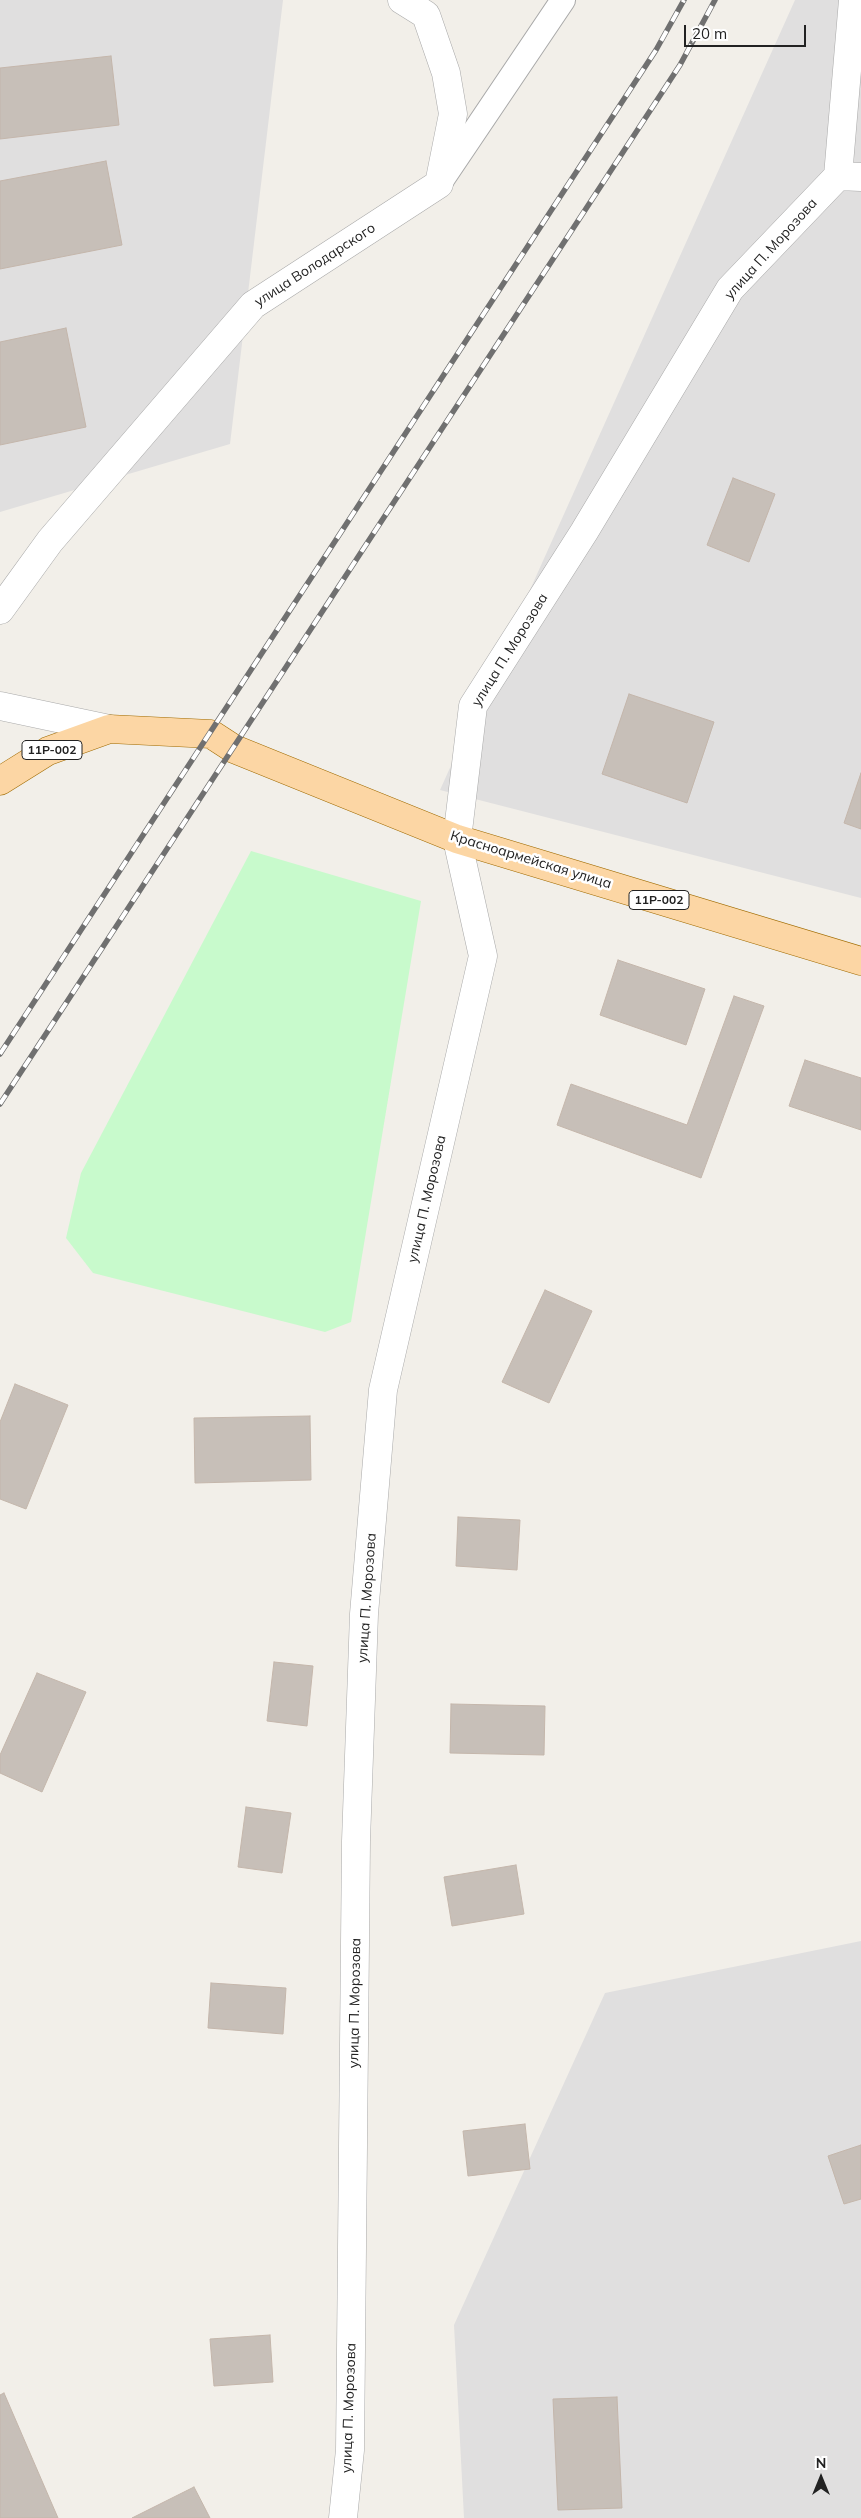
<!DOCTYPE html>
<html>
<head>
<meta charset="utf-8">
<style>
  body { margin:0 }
  #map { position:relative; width:861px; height:2518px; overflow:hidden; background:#f2efe9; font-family:Mulish,sans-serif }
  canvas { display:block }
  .north { position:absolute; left:796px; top:2453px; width:50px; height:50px; -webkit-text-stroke:4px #fff; paint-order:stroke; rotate:0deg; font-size:14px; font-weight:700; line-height:20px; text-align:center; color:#222 }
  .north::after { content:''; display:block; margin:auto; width:18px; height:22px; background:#222; clip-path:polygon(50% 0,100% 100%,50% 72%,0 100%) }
  .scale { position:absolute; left:684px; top:25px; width:122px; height:22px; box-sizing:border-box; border:2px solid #222; border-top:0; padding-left:6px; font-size:15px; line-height:18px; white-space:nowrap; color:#222; -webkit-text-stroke:4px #fff; paint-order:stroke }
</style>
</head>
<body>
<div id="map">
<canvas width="861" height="2518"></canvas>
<div class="north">N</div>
<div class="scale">20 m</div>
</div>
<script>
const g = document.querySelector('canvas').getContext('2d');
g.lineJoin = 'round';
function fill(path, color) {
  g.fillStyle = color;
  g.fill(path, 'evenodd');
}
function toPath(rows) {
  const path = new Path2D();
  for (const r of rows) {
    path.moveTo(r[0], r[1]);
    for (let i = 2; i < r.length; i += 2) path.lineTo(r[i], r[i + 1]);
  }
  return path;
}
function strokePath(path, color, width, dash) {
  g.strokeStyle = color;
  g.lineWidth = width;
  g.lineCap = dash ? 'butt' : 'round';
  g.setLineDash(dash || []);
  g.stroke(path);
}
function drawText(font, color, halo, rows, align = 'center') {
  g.font = font + ' Mulish,sans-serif';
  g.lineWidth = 5;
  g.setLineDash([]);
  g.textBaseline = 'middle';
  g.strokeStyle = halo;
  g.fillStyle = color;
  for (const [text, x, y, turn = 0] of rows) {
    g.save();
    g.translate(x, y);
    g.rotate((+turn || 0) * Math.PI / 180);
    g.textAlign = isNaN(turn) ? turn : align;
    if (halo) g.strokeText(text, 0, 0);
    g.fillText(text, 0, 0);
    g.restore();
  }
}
const residential = toPath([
  [0,0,283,0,230,444,0,512],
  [795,0,861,0,861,898,440,790],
  [861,1941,861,2518,464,2518,454,2325,605,1993]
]);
const park = toPath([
  [251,851,421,901,351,1322,325,1332,93,1273,66,1238,81,1173]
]);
const building = toPath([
  [111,56,119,125,0,139,0,68,111,56],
  [106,161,122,245,0,269,0,181,106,161],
  [66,328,86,427,0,445,0,342,66,328],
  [733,478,775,494,749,562,707,545,733,478],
  [629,694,714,722,687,803,602,774,629,694],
  [861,773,861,829,844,823,861,773],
  [618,960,705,989,686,1045,600,1015,618,960],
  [734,996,764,1006,701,1178,557,1125,571,1084,687,1125,734,996],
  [805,1060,861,1078,861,1130,789,1106,805,1060],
  [545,1290,592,1311,549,1403,502,1382,545,1290],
  [15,1384,68,1405,26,1509,0,1499,0,1422,15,1384],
  [310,1416,311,1480,195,1483,194,1418,310,1416],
  [458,1517,520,1520,517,1570,456,1566,458,1517],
  [274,1662,313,1666,307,1726,267,1721,274,1662],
  [37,1673,86,1692,42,1792,0,1773,0,1755,37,1673],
  [451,1704,545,1706,544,1755,450,1753,451,1704],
  [246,1807,291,1813,282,1873,238,1867,246,1807],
  [516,1865,524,1914,452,1926,444,1877,516,1865],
  [211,1983,286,1988,283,2034,208,2028,211,1983],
  [525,2124,530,2169,468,2176,463,2131,525,2124],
  [861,2145,861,2199,844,2204,828,2156,861,2145],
  [270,2335,273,2382,214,2386,210,2339,270,2335],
  [4,2393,58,2518,0,2518,0,2395,4,2393],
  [617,2397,622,2508,558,2510,553,2399,617,2397],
  [194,2487,210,2518,132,2518,194,2487]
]);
const service = toPath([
  [441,181,563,0]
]);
const minor = toPath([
  [838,176,861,177],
  [0,610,50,541,253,305,439,184,453,114,446,73,426,15,402,0],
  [343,2518,350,2450,356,1841,364,1614,383,1390,483,956,457,839,473,706,584,532,730,289,838,176,853,0]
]);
const tertiary = toPath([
  [0,706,109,729]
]);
const primary = toPath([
  [0,781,48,751,109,729,211,734,234,749,457,839,861,961]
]);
const rail = toPath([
  [0,1054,656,50,684,0],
  [0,1104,680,65,715,0]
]);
const shields = [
  [52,750,60],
  [659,900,60]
];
const shieldNames = [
  ["11Р-002",52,750],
  ["11Р-002",659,900]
];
const streetNames = [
  ["улица П. Морозова",771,249,-48],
  ["улица Володарского",315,265,-33],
  ["улица П. Морозова",510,650,-58],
  ["Красноармейская улица",531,860,17],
  ["улица П. Морозова",427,1199,-77],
  ["улица П. Морозова",367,1598,-86],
  ["улица П. Морозова",355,2003,-89],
  ["улица П. Морозова",349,2408,-88]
];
fill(residential, '#e0dfdf');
fill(park, '#c8facc');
fill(building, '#c7bfb8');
strokePath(building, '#c4b6ab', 1);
strokePath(service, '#a9a9a9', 26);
strokePath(minor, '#a9a9a9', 29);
strokePath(tertiary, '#a9a9a9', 29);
strokePath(primary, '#a06b00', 29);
strokePath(service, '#fff', 24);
strokePath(minor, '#fff', 28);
strokePath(tertiary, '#fff', 28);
strokePath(primary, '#fcd6a4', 28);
strokePath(rail, '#707070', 5.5);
strokePath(rail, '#fff', 4, [11]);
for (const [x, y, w] of shields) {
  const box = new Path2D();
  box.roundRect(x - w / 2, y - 9.5, w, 19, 4);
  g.fillStyle = '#fff';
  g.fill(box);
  strokePath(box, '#222', 1);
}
drawText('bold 12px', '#222', null, shieldNames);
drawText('14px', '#222', '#fff', streetNames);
</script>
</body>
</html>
